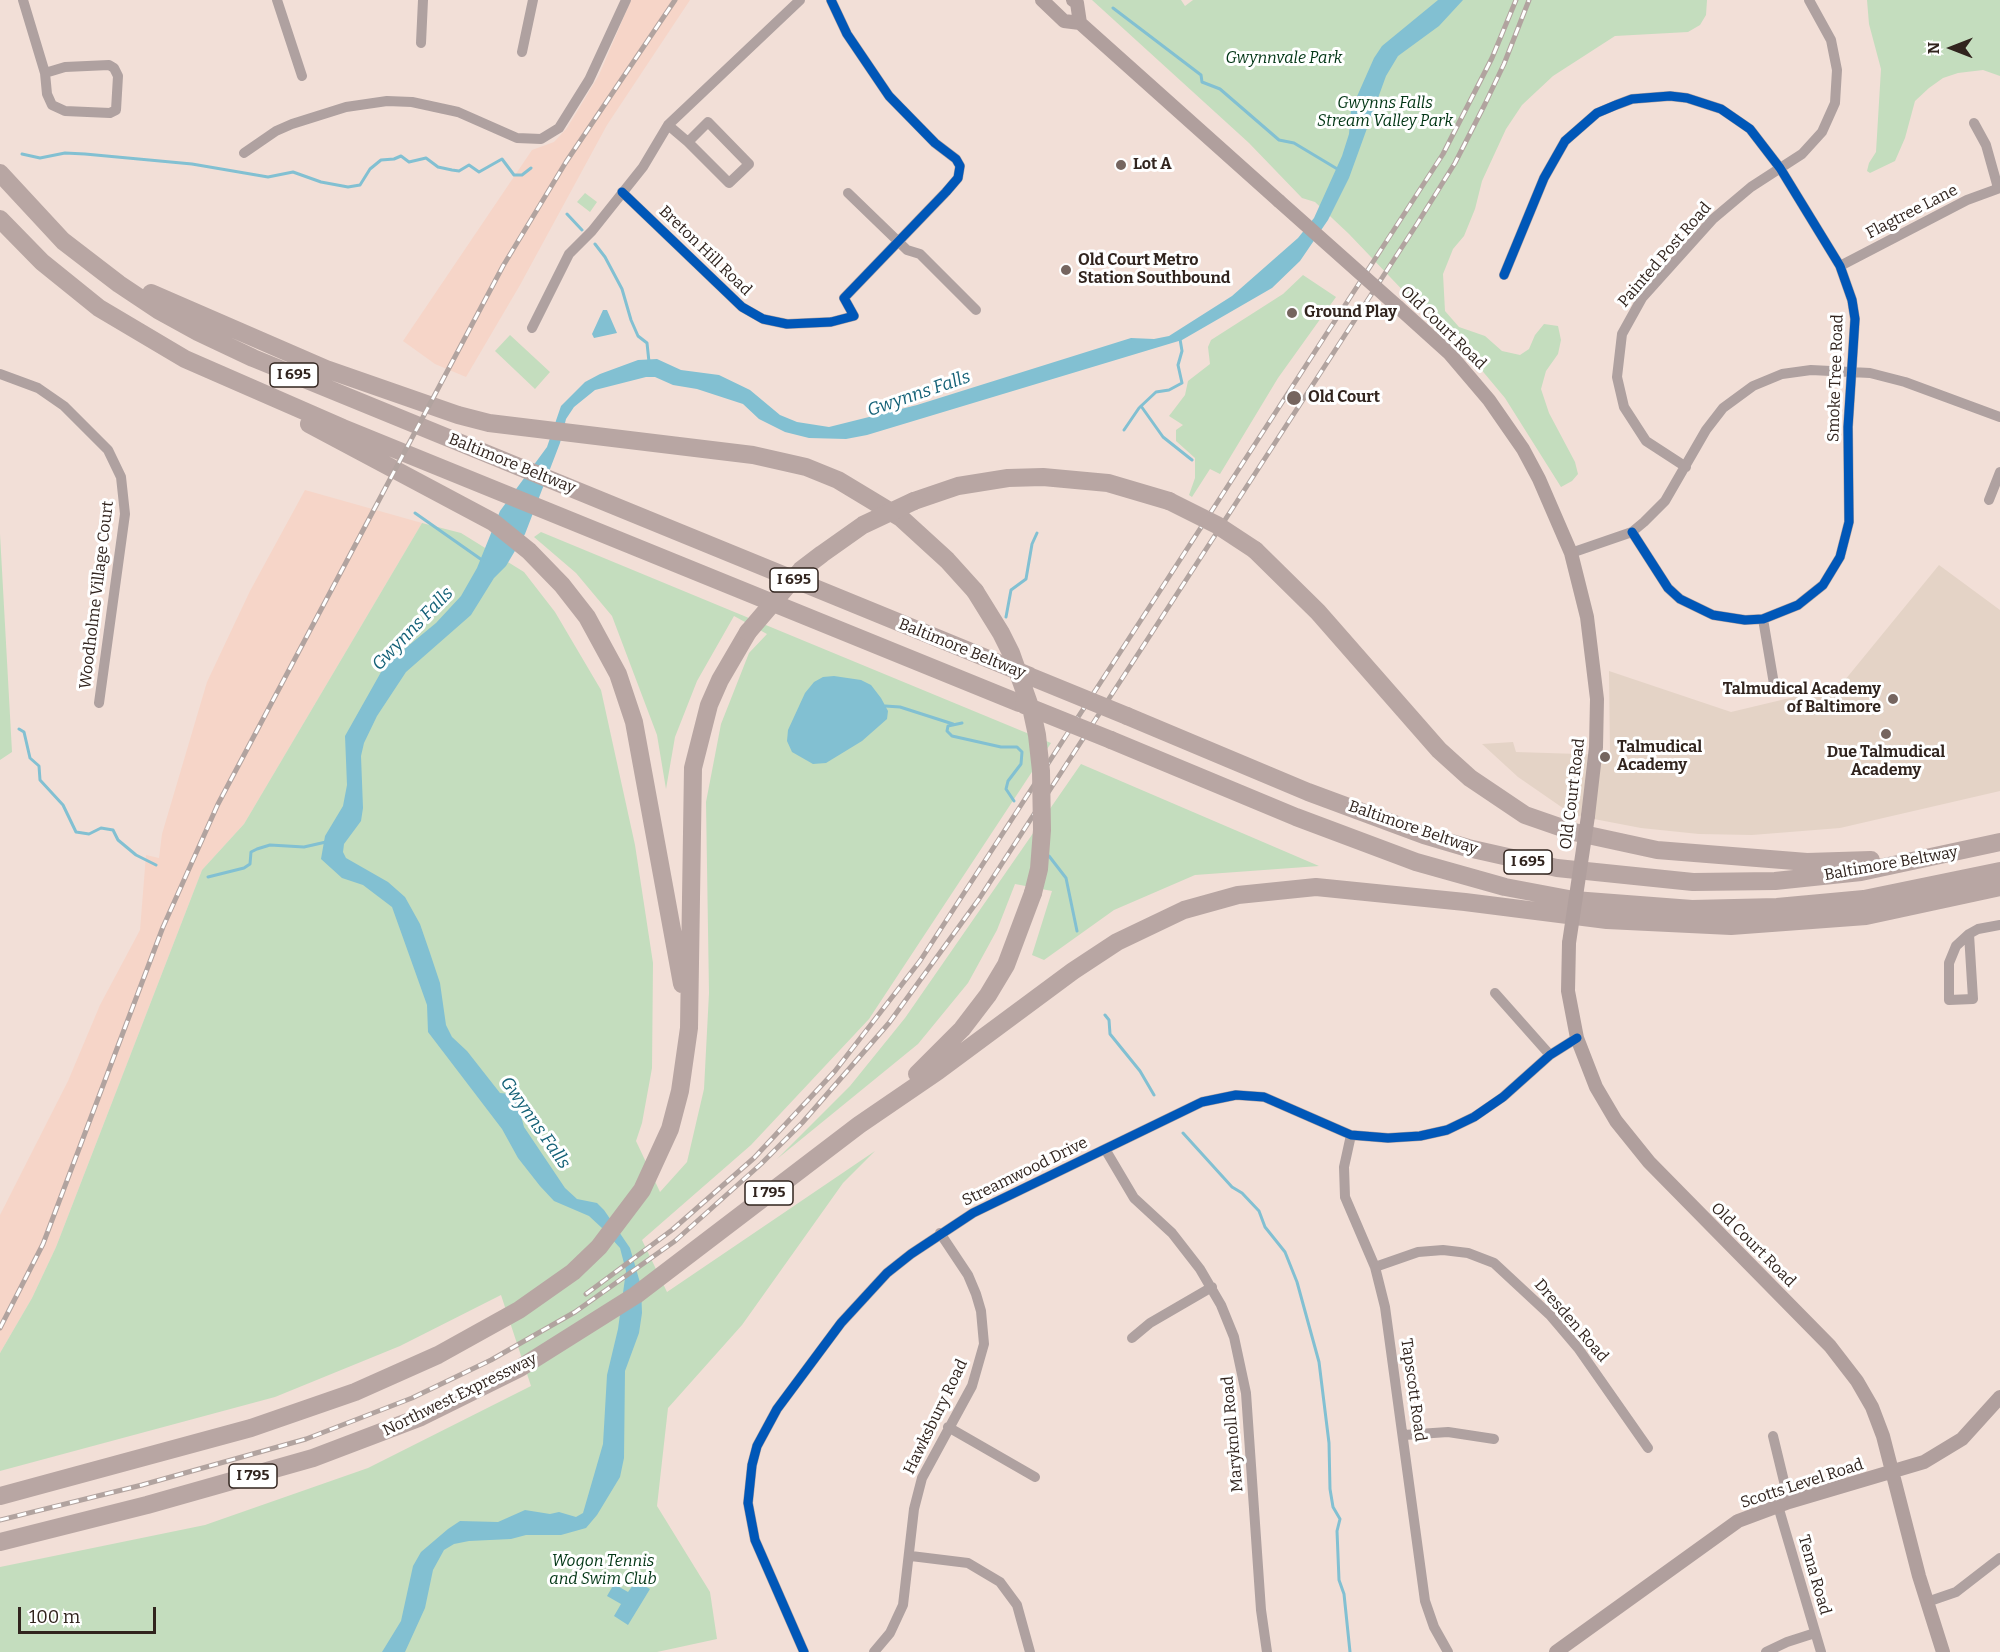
<!DOCTYPE html>
<html>
<head>
<meta charset="utf-8">
<style>
  body { margin:0 }
  #map { position:relative; width:2000px; height:1652px; overflow:hidden; background:#f2dfd7; font-family:Bitter,serif }
  canvas { display:block }
  .north { position:absolute; left:1922px; top:18px; width:60px; height:60px; -webkit-text-stroke:4px #fff; paint-order:stroke; rotate:270deg; font-size:16px; font-weight:700; line-height:24px; text-align:center; color:#31241e }
  .north::after { content:''; display:block; margin:auto; width:21px; height:27px; background:#31241e; clip-path:polygon(50% 0,100% 100%,50% 72%,0 100%) }
  .scale { position:absolute; left:18px; top:1607px; width:138px; height:27px; box-sizing:border-box; border:3px solid #31241e; border-top:0; padding-left:8px; font-size:18px; line-height:21px; white-space:nowrap; color:#31241e; -webkit-text-stroke:4px #fff; paint-order:stroke }
</style>
</head>
<body>
<div id="map">
<canvas width="2000" height="1652"></canvas>
<div class="north">N</div>
<div class="scale">100 m</div>
</div>
<script>
const g = document.querySelector('canvas').getContext('2d');
g.lineJoin = 'round';
function fill(path, color) {
  g.fillStyle = color;
  g.fill(path, 'evenodd');
}
function toPath(rows) {
  const path = new Path2D();
  for (const r of rows) {
    path.moveTo(r[0], r[1]);
    for (let i = 2; i < r.length; i += 2) path.lineTo(r[i], r[i + 1]);
  }
  return path;
}
function strokePath(path, color, width, dash) {
  g.strokeStyle = color;
  g.lineWidth = width;
  g.lineCap = dash ? 'butt' : 'round';
  g.setLineDash(dash || []);
  g.stroke(path);
}
function drawText(font, color, halo, rows, align = 'center') {
  g.font = font + ' Bitter,serif';
  g.lineWidth = 6;
  g.setLineDash([]);
  g.textBaseline = 'middle';
  g.strokeStyle = halo;
  g.fillStyle = color;
  for (const [text, x, y, turn = 0] of rows) {
    g.save();
    g.translate(x, y);
    g.rotate((+turn || 0) * Math.PI / 180);
    g.textAlign = isNaN(turn) ? turn : align;
    if (halo) g.strokeText(text, 0, 0);
    g.fillText(text, 0, 0);
    g.restore();
  }
}
const built = toPath([
  [631,0,690,0,607,125,520,285,466,377,435,364,403,341,532,150,554,142,567,128,599,75],
  [305,490,422,523,244,824,202,870,56,1247,32,1298,0,1353,0,1215,68,1081,100,1005,140,930,146,855,159,858,162,834,207,682,250,591]
]);
const education = toPath([
  [1939,565,2000,610,2000,791,1840,828,1752,835,1699,834,1641,828,1573,815,1518,777,1482,744,1513,742,1516,752,1610,755,1609,671,1731,712,1840,686]
]);
const green = toPath([
  [1092,0,1181,0,1185,6,1193,0,1707,0,1706,15,1700,25,1688,32,1615,36,1553,76,1522,105,1506,129,1482,181,1475,209,1464,236,1453,249,1443,274,1445,311,1459,327,1485,336,1502,351,1520,355,1529,349,1535,335,1544,324,1558,326,1561,340,1558,354,1546,371,1541,389,1549,413,1575,462,1578,474,1572,481,1561,487,1505,398,1454,337,1422,306,1414,299,1412,300,1349,234,1315,202,1302,198,1249,143],
  [1867,0,2000,0,2000,76,1983,70,1958,73,1943,78,1929,88,1915,101,1905,138,1895,161,1870,173,1867,171,1869,163,1876,152,1881,69,1869,24],
  [585,193,597,202,590,212,577,202],
  [1303,275,1336,297,1278,378,1220,474,1210,469,1192,497,1189,495,1195,478,1195,458,1176,441,1176,430,1183,425,1169,416,1185,395,1188,381,1210,364,1208,347,1211,340,1283,294],
  [510,335,550,372,535,389,495,351],
  [422,523,461,533,524,572,555,612,601,690,635,845,653,963,652,1068,642,1123,636,1141,660,1192,687,1162,704,1089,709,993,706,802,721,724,749,653,767,634,734,616,697,681,675,737,666,789,657,735,612,616,576,573,534,537,541,532,1051,743,869,1019,751,1145,642,1240,667,1292,875,1151,843,1183,742,1325,668,1408,657,1506,710,1592,717,1639,657,1652,0,1652,0,1567,205,1525,368,1468,531,1386,501,1295,400,1346,275,1397,0,1471,0,1353,32,1298,56,1247,202,870,244,824],
  [0,534,12,752,0,760],
  [1081,764,1319,866,1195,875,1114,910,1044,960,1032,955,1052,891,1015,884,997,930,968,983,918,1044,777,1159,850,1086,905,1018]
]);
const water = toPath([
  [1438,0,1463,0,1439,26,1398,56,1386,76,1349,178,1328,220,1300,261,1272,288,1182,340,867,435,846,439,809,438,785,432,759,419,743,404,697,389,673,385,655,377,646,377,595,390,574,407,566,419,560,443,525,534,506,566,494,578,471,615,406,672,377,716,364,743,361,756,363,808,361,821,344,844,343,852,346,858,388,882,405,897,420,924,430,953,440,983,446,1025,452,1037,467,1051,500,1093,511,1094,517,1101,524,1127,565,1188,577,1199,597,1203,604,1210,630,1248,641,1286,642,1313,639,1333,625,1371,624,1458,620,1477,597,1515,586,1528,561,1535,526,1535,511,1539,469,1541,454,1544,444,1550,433,1570,425,1608,405,1652,382,1652,401,1621,413,1566,421,1552,448,1529,460,1521,498,1522,525,1510,550,1514,559,1512,576,1517,583,1513,603,1444,607,1375,618,1329,626,1271,620,1248,602,1228,589,1216,554,1201,540,1186,518,1158,502,1129,428,1032,427,1005,392,907,363,885,342,878,321,859,325,836,343,806,347,785,345,736,385,665,436,623,461,596,477,568,500,511,547,447,561,406,585,382,600,374,638,360,657,359,681,370,719,375,750,390,780,415,797,422,829,427,917,405,1131,338,1154,339,1169,336,1232,296,1298,238,1314,218,1342,156,1349,134,1351,110,1374,58,1382,46],
  [603,310,607,310,617,333,594,338,592,334],
  [834,676,861,680,871,685,881,698,888,711,887,719,862,741,826,763,813,764,792,752,787,741,788,730,805,693,814,682,823,677],
  [636,1581,650,1589,628,1625,614,1616,621,1604,607,1596,614,1584,628,1592]
]);
const stream = toPath([
  [1113,8,1201,75,1202,82,1220,89,1279,140,1294,143,1339,170],
  [22,154,40,158,65,153,85,154,192,164,268,177,293,172,321,182,348,187,360,185,370,169,381,160,394,159,401,156,409,162,426,158,438,167,452,170,459,171,469,165,479,172,502,159,514,175,522,175,531,168],
  [567,214,582,230],
  [595,244,605,257,622,289,631,320,638,336,647,343,649,362],
  [1141,406,1163,437,1192,460],
  [1124,430,1139,408,1156,392,1169,390,1182,383,1178,365,1182,351,1180,339],
  [415,513,482,560],
  [1006,617,1011,590,1026,579,1032,544,1037,533],
  [885,706,900,707,953,724],
  [962,723,948,726,947,731,952,736,1001,747,1017,747,1022,752,1021,764,1008,781,1006,789,1014,801],
  [19,729,24,732,30,758,39,766,40,780,63,805,76,832,89,834,101,828,113,830,118,840,136,855,156,865],
  [1049,856,1066,878,1077,931],
  [208,877,244,868,250,864,251,852,257,849,270,845,304,847,326,842],
  [1105,1015,1109,1020,1110,1034,1140,1071,1154,1095],
  [1183,1133,1232,1187,1242,1193,1259,1211,1265,1227,1285,1252,1297,1282,1319,1362,1329,1443,1330,1489,1333,1507,1340,1519,1337,1531,1339,1580,1344,1594,1350,1652]
]);
const street = toPath([
  [23,0,45,73,47,94,52,105,65,111,110,113,116,110,118,76,114,68,109,65,65,67,45,73],
  [277,0,302,76],
  [421,43,423,0],
  [522,52,533,0],
  [1974,123,1986,145,1998,188],
  [668,125,688,142,729,183,749,164,708,122,688,142],
  [244,153,276,131,292,124,346,107,387,101,412,102,458,112,517,138,541,139,559,128,589,80,626,0],
  [622,192,742,307,763,319,787,324,831,322,854,316,844,298,946,192,958,178,960,166,956,159,935,143,889,96,847,34,831,0],
  [848,193,907,250,920,254,976,310],
  [1840,266,1967,200,2000,188],
  [1504,275,1544,178,1565,141,1597,113,1616,105,1632,99,1670,96,1687,98,1721,109,1750,129,1780,168,1840,266,1852,300,1855,319,1848,427,1849,522,1840,557,1823,585,1798,605,1763,619,1745,620,1713,615,1680,599,1668,588,1632,532],
  [532,328,569,254,592,231,643,167,668,125,800,0],
  [0,374,38,388,64,406,108,450,121,477,125,514,99,703],
  [1686,467,1646,441,1624,407,1617,377,1622,334,1642,298,1713,219,1751,187,1802,154,1822,132,1835,103,1837,70,1831,40,1809,0],
  [1989,500,2000,472],
  [1571,553,1632,532,1644,522,1665,501,1706,430,1723,408,1753,386,1782,374,1811,370,1870,373,1905,382,2000,417],
  [1763,619,1775,690],
  [1969,934,1973,999,1949,1000,1949,963,1956,946,1969,934,1978,929,2000,925],
  [1495,993,1550,1055],
  [1351,1135,1344,1167,1345,1197,1375,1267,1385,1307,1425,1601,1434,1627,1448,1652],
  [1105,1149,1134,1198,1172,1233,1200,1269,1221,1305,1234,1337,1246,1393,1261,1610,1267,1652],
  [1375,1267,1418,1252,1443,1250,1468,1253,1494,1263,1550,1315,1578,1348,1648,1448],
  [1132,1338,1150,1323,1212,1287],
  [948,1427,1035,1477],
  [1404,1435,1448,1432,1494,1439],
  [1773,1436,1789,1502],
  [1778,1506,1821,1652],
  [911,1556,968,1563,1000,1582,1017,1605,1030,1652],
  [1927,1602,1956,1592,2000,1558],
  [804,1652,755,1540,748,1503,752,1465,757,1446,777,1409,841,1323,887,1273,911,1254,973,1213,1202,1102,1236,1095,1264,1097,1351,1135,1388,1138,1420,1136,1447,1130,1474,1117,1503,1097,1550,1055,1577,1038],
  [874,1652,890,1633,903,1605,914,1509,922,1478,972,1386,984,1344,981,1311,976,1294,968,1275,940,1233],
  [1766,1652,1787,1642,1815,1633]
]);
const secondary = toPath([
  [1042,0,1064,21,1080,23,1279,201],
  [1073,0,1077,3,1080,23],
  [1398,307,1449,353,1489,400,1523,449,1539,479,1571,553,1587,617,1597,699,1596,747,1588,816],
  [1569,943,1568,991,1577,1038,1596,1087,1616,1121,1649,1162,1830,1346,1857,1381,1872,1407,1883,1436,1919,1576,1943,1652],
  [1556,1652,1738,1521,1789,1502,1924,1462,1962,1439,2000,1397]
]);
const highway = toPath([
  [0,173,63,241,119,284,158,310,198,332,253,358,1030,676],
  [0,219,42,262,99,308,185,359,343,428,1019,703],
  [151,293,326,369,458,415,489,423,753,455,806,467,838,480,901,518,947,560,975,591],
  [309,424,493,522,529,551,562,585,587,617,618,674,634,722,682,984],
  [914,501,958,486,1008,478,1043,477,1108,483,1169,501],
  [1255,550,1318,612,1439,750,1470,778,1525,815,1574,832,1657,850,1807,862,1871,860],
  [1127,716,1308,792,1424,835,1468,848,1557,868,1693,882,1775,881,1861,872,2000,842],
  [1111,740,1296,817,1416,862,1505,887,1574,900,1692,909,1777,907,1864,899,2000,871],
  [917,1074,962,1029,988,995,1006,965,1033,893],
  [0,1496,251,1428,355,1392,438,1355,519,1310,573,1272,599,1247,642,1190,670,1129,680,1091,689,1028,693,768,709,705,720,680,748,632],
  [0,1542,147,1505,313,1458,421,1417,520,1368,636,1295,859,1125,938,1071,1073,971,1117,942,1184,910,1238,895,1316,887,1465,902,1607,920,1731,926,1866,916,2000,887]
]);
const rail = toPath([
  [586,1294,672,1230,754,1158,835,1071,920,961,1443,154,1492,58,1516,0],
  [0,1328,43,1244,163,927,218,804,503,266,566,162,675,0],
  [0,1520,142,1485,306,1439,412,1398,491,1360,575,1312,675,1241,761,1164,802,1123,889,1023,979,899,1417,224,1455,163,1485,104,1504,64,1529,0]
]);
const secondaryBridge = toPath([
  [1279,201,1398,307],
  [1569,943,1588,816]
]);
const highwayBridge = toPath([
  [1169,501,1217,525,1255,550],
  [975,591,1001,633,1011,653,1032,712,1037,735,1041,771,1042,830,1039,869,1033,893],
  [748,632,801,570,822,554,863,525,914,501],
  [1034,678,1127,716],
  [1024,705,1111,740]
]);
const cycleway = toPath([
  [622,192,742,307,763,319,787,324,831,322,854,316,844,298,946,192,958,178,960,166,956,159,935,143,889,96,847,34,831,0],
  [1504,275,1544,178,1565,141,1597,113,1616,105,1632,99,1670,96,1687,98,1721,109,1750,129,1780,168,1840,266,1852,300,1855,319,1848,427,1849,522,1840,557,1823,585,1798,605,1763,619,1745,620,1713,615,1680,599,1668,588,1632,532],
  [804,1652,755,1540,748,1503,752,1465,757,1446,777,1409,841,1323,887,1273,911,1254,973,1213,1202,1102,1236,1095,1264,1097,1351,1135,1388,1138,1420,1136,1447,1130,1474,1117,1503,1097,1550,1055,1577,1038]
]);
const markers = [
  [1121,165,6,"#75655f"],
  [1066,270,6,"#75655f"],
  [1292,313,6,"#75655f"],
  [1294,398,8,"#75655f"],
  [1893,699,6,"#75655f"],
  [1886,734,6,"#75655f"],
  [1605,757,6,"#75655f"]
];
const shields = [
  [294,375,48],
  [794,580,48],
  [1528,862,48],
  [769,1193,48],
  [253,1476,48]
];
const shieldNames = [
  ["I 695",294,375],
  ["I 695",794,580],
  ["I 695",1528,862],
  ["I 795",769,1193],
  ["I 795",253,1476]
];
const parkNames = [
  ["Gwynnvale Park",1284,59],
  ["Gwynns Falls",1385,104],
  ["Stream Valley Park",1385,122],
  ["Wogon Tennis",603,1562],
  ["and Swim Club",603,1580]
];
const poiNames = [
  ["Lot A",1133,165],
  ["Old Court Metro",1078,261],
  ["Station Southbound",1078,279],
  ["Ground Play",1304,313],
  ["Old Court",1308,398],
  ["Talmudical Academy",1881,690,"right"],
  ["of Baltimore",1881,708,"right"],
  ["Talmudical",1617,748],
  ["Academy",1617,766],
  ["Due Talmudical",1886,753,"center"],
  ["Academy",1886,771,"center"]
];
const streetNames = [
  ["Flagtree Lane",1912,212,-27],
  ["Breton Hill Road",705,251,44],
  ["Painted Post Road",1665,255,-49],
  ["Old Court Road",1443,328,44],
  ["Smoke Tree Road",1836,378,-88],
  ["Baltimore Beltway",512,464,22],
  ["Woodholme Village Court",97,595,-83],
  ["Baltimore Beltway",962,649,22],
  ["Old Court Road",1573,794,-83],
  ["Baltimore Beltway",1413,828,19],
  ["Baltimore Beltway",1891,864,-10],
  ["Streamwood Drive",1025,1172,-26],
  ["Old Court Road",1753,1245,45],
  ["Dresden Road",1571,1321,49],
  ["Tapscott Road",1413,1390,82],
  ["Northwest Expressway",460,1395,-26],
  ["Hawksbury Road",936,1417,-64],
  ["Maryknoll Road",1233,1434,-95],
  ["Scotts Level Road",1802,1484,-18],
  ["Tema Road",1814,1575,74]
];
const waterNames = [
  ["Gwynns Falls",919,394,-19],
  ["Gwynns Falls",413,629,-46],
  ["Gwynns Falls",535,1123,55]
];
fill(built, '#f6d5c8');
fill(education, '#e4d3c6');
fill(green, '#c4ddbe');
fill(water, '#82c0d2');
strokePath(stream, '#82c0d2', 3);
strokePath(street, '#afa1a0', 10);
strokePath(secondary, '#b09f9d', 14);
strokePath(highway, '#b8a6a3', 18);
strokePath(rail, '#b1a39f', 5);
strokePath(rail, '#fff', 3, [9]);
strokePath(secondaryBridge, '#b09f9d', 14);
strokePath(highwayBridge, '#b8a6a3', 18);
strokePath(cycleway, '#0057b8', 9);
for (const [x, y, r, color] of markers) {
  const dot = new Path2D();
  dot.arc(x, y, r, 0, 2 * Math.PI);
  g.fillStyle = color;
  g.fill(dot);
  strokePath(dot, '#fff', 2);
}
for (const [x, y, w] of shields) {
  const box = new Path2D();
  box.roundRect(x - w / 2, y - 12, w, 24, 4.5);
  g.fillStyle = '#fff';
  g.fill(box);
  strokePath(box, '#31241e', 1.5);
}
drawText('bold 15px', '#31241e', null, shieldNames);
drawText('italic 16px', '#013514', '#fff', parkNames);
drawText('bold 16px', '#31241e', '#fff', poiNames, 'left');
drawText('16px', '#31241e', '#fff', streetNames);
drawText('italic 18px', '#146177', '#fff', waterNames);
</script>
</body>
</html>
